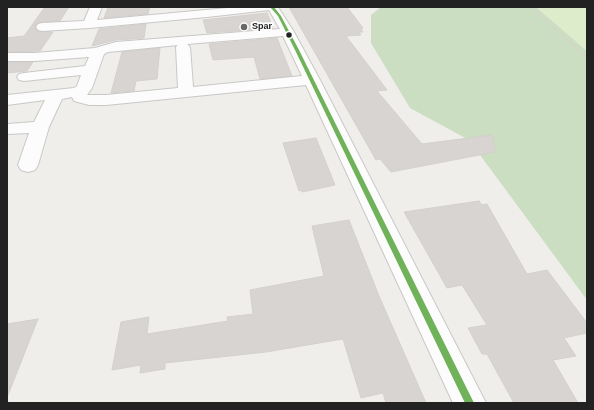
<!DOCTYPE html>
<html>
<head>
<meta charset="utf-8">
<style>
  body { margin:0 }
  #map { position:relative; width:594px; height:410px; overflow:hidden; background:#f0eeeb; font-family:Helvetica,sans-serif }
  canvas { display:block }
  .frame { position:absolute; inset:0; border:8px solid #222; pointer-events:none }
</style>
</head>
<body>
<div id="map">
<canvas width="594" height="410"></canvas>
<div class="frame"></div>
</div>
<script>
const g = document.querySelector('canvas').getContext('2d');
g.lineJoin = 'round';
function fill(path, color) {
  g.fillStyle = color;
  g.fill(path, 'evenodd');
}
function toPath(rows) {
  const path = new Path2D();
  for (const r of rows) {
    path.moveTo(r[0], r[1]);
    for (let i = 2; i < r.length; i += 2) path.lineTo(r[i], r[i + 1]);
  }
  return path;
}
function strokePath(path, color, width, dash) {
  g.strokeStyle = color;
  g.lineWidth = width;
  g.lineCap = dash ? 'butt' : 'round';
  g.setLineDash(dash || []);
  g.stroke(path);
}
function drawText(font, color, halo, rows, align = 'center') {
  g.font = font + ' Helvetica,sans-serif';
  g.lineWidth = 3.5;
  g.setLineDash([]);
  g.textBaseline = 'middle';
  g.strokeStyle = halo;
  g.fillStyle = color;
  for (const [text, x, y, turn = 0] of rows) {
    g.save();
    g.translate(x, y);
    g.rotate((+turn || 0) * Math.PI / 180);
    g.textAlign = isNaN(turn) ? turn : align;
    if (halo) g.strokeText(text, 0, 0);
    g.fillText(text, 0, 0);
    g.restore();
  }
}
const grass = toPath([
  [536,7,587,7,587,51]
]);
const forest = toPath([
  [381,7,536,7,587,51,587,300,469,140,410,108,371,43,371,15]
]);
const building = toPath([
  [45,7,69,7,60,21,42,22,38,23,35,26,38,31,53,32,40,51,7,52,7,38,24,36,45,7],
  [108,7,150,7,148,14,104,18,108,7],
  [289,7,347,7,363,28,361,29,363,32,359,32,361,35,346,36,387,90,377,91,422,144,492,135,495,152,391,172,380,159,376,160,289,7],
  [267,13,273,28,207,33,203,20,267,13],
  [146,24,144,38,116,40,92,46,99,29,146,24],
  [277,38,292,76,260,79,254,57,213,60,209,44,277,38],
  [160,48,157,79,136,81,134,91,111,93,122,52,160,48],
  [7,62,33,62,27,71,7,73,7,62],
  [316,138,335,185,302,192,301,190,299,191,283,143,316,138],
  [479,201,482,205,487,204,527,274,547,270,587,323,587,333,564,338,576,356,553,360,578,403,514,403,487,354,482,354,468,328,487,325,462,285,447,288,404,212,479,201],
  [349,220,379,296,426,403,386,403,383,393,361,398,343,339,266,352,165,363,165,369,140,373,141,365,112,370,121,322,149,317,147,334,228,321,227,317,253,314,250,290,324,276,312,226,349,220],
  [38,319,8,395,7,395,7,324,38,319]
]);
const path = toPath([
  [531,7,587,58]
]);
const minor = toPath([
  [90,7,102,7,97,20,238,7,278,7,294,32,320,80,486,403,453,403,306,85,106,105,89,105,74,101,72,97,62,99,49,127,38,165,35,170,28,172,21,170,18,165,29,133,7,134,7,124,34,122,45,100,7,105,7,95,74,88,77,86,81,75,24,81,19,80,17,77,19,74,24,73,85,66,89,57,35,61,7,61,7,53,35,53,95,48,116,42,280,29,269,10,207,17,89,28,42,31,38,30,36,27,38,24,42,23,84,21,90,7],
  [283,36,302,76,193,87,190,47,187,44,283,36],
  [178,45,176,47,178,88,106,95,87,95,92,88,104,54,108,52,178,45]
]);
const bus1 = toPath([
  [270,7,274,7,281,16,299,50,474,403,465,403,295,50,278,16,270,7]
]);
const markers = [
  [244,27,4,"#6a6968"],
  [289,35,3.5,"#222"]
];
const farPoinames = [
  ["Spar",252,27]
];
fill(grass, '#ddeccb');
fill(forest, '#cbdec1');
fill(building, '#d7d4d2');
strokePath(building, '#d3d0cc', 1);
strokePath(minor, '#c9c8c7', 2);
strokePath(path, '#dccecd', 1.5, [1, 1]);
fill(minor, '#fdfcfc');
fill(bus1, '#6fb259');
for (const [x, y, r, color] of markers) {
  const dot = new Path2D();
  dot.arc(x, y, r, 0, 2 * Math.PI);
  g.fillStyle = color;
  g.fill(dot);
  strokePath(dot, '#fff', 1.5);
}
drawText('bold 9px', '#222', '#fff', farPoinames, 'left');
</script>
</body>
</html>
